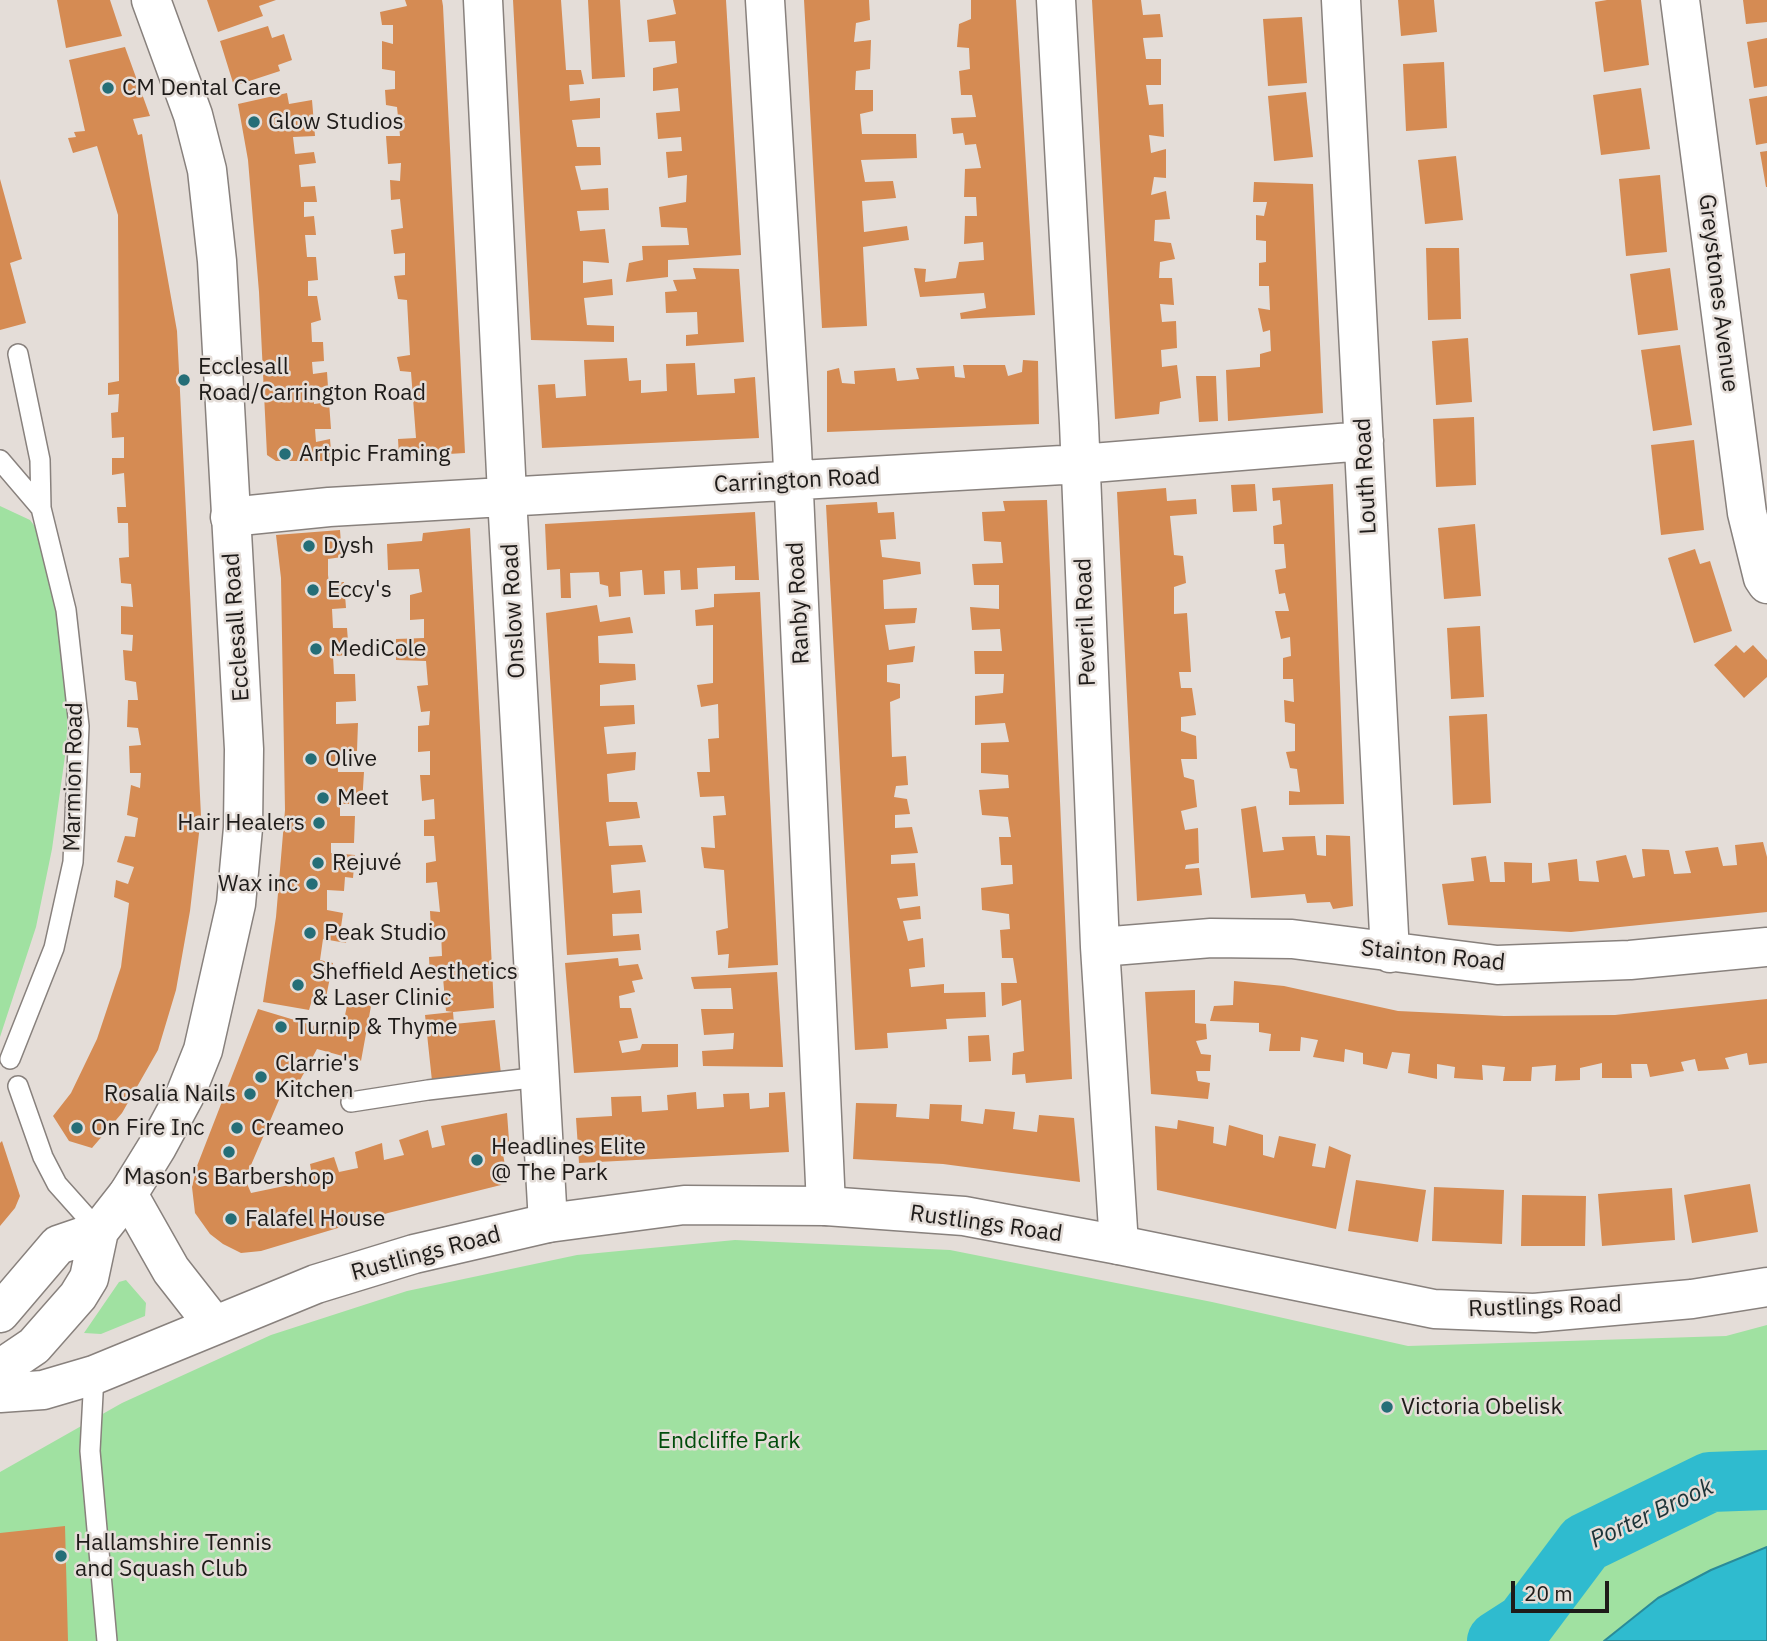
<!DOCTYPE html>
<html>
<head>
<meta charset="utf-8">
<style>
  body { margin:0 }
  #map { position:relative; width:1767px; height:1641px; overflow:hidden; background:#e4ddd8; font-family:"IBM Plex Sans",sans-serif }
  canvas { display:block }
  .scale { position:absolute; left:1511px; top:1581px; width:98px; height:32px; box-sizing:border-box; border:4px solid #1e1b19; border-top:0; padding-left:9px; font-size:21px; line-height:24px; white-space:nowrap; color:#1e1b19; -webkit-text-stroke:5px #e4ddd8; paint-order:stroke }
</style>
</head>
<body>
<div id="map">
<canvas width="1767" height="1641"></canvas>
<div class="scale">20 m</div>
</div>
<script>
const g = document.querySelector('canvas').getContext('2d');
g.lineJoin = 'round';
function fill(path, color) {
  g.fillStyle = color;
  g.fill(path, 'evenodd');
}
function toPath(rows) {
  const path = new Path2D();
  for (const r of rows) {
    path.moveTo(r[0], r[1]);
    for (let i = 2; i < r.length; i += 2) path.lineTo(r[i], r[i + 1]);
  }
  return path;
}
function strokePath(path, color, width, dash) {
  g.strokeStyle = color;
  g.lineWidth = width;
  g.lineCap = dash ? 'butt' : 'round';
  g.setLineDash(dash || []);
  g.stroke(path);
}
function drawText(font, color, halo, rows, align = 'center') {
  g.font = font + ' "IBM Plex Sans",sans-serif';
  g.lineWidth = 5;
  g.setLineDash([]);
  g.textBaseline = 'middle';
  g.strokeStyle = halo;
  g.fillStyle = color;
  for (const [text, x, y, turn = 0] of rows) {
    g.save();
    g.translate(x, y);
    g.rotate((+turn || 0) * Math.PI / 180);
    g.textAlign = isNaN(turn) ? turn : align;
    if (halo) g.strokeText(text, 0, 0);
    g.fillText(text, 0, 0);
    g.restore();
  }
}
const green = toPath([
  [0,506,30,520,51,548,69,692,66,749,52,849,36,927,0,1037],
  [735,1240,950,1250,1212,1302,1408,1346,1726,1336,1767,1325,1767,1641,0,1641,0,1472,122,1403,271,1335,407,1291,577,1255],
  [126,1280,146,1303,145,1316,101,1334,84,1333,119,1282]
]);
const water = toPath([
  [1767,1547,1767,1641,1604,1641,1658,1598,1711,1570,1767,1547]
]);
const river = toPath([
  [1497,1641,1525,1623,1585,1543,1710,1482,1767,1480]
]);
const building = toPath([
  [57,0,110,0,122,36,66,48],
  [207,0,276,0,259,6,263,16,218,32],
  [405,0,442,0,443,6,465,453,399,457,398,439,416,438,411,372,400,371,397,357,410,355,407,300,398,299,394,276,405,275,405,253,394,254,391,230,403,228,400,199,391,200,390,180,400,181,401,163,388,164,386,136,400,136,397,107,386,105,385,90,395,89,395,71,382,69,382,41,393,44,393,25,382,25,380,12,407,6],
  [513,0,561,0,566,70,581,70,584,84,569,85,570,101,600,98,600,118,572,120,577,147,600,147,601,165,575,166,581,190,608,188,609,210,577,211,580,231,605,229,609,263,583,261,583,283,612,279,613,295,584,298,587,325,614,326,614,342,531,340],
  [588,0,620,0,625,77,592,79],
  [673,0,726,0,741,255,668,260,668,277,626,282,629,263,643,260,642,246,689,245,687,228,661,227,659,207,686,202,687,175,668,178,666,152,682,151,681,137,658,139,656,113,680,111,678,88,653,91,653,68,677,63,675,41,649,42,647,20,676,14],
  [804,0,869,0,870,20,856,23,854,42,871,40,870,69,856,71,855,90,873,90,873,111,860,114,862,134,916,134,917,158,861,160,865,182,893,181,896,198,862,201,864,232,907,226,909,240,863,247,867,326,822,328],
  [971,0,1016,0,1035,315,961,319,960,313,986,308,984,293,920,297,914,268,926,269,925,282,956,278,959,262,984,260,983,242,964,244,965,216,977,216,976,197,964,197,965,169,981,168,976,144,965,145,963,133,953,134,951,118,976,117,972,95,961,95,959,71,970,69,969,48,957,47,959,24,971,19],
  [1092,0,1141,0,1143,15,1160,14,1163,37,1143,38,1146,59,1161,59,1161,85,1146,85,1149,105,1163,104,1164,137,1149,135,1151,153,1166,149,1166,178,1154,177,1151,195,1166,191,1170,219,1155,220,1154,241,1171,243,1175,259,1160,262,1159,278,1172,278,1174,305,1160,304,1162,322,1176,321,1177,348,1161,350,1162,367,1177,365,1181,398,1160,402,1159,414,1115,419],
  [1398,0,1434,0,1437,32,1401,36],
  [1607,0,1641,0,1649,65,1604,72,1595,2],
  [1743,0,1767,0,1767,22,1746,24],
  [1302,17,1307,83,1268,86,1263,19],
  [268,26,272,38,284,34,292,60,278,65,280,71,234,86,220,41],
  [1767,38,1767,86,1754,88,1747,42],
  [125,47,150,116,133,119,138,135,142,134,177,331,201,816,190,911,176,990,158,1050,122,1113,92,1148,69,1141,53,1116,71,1093,97,1039,121,967,129,903,114,897,116,880,128,884,134,867,117,862,125,836,135,837,138,818,127,815,131,785,140,788,141,773,130,773,129,746,141,745,138,728,127,727,128,700,138,700,136,682,125,680,123,650,132,651,133,635,121,634,121,606,133,607,131,584,121,583,119,558,129,557,128,523,118,523,117,507,126,507,124,473,112,475,112,458,124,458,124,437,112,438,111,413,118,412,119,394,108,395,108,383,119,381,118,215,97,146,73,153,68,138,76,137,74,132,85,131,69,60],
  [1444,62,1447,128,1406,131,1403,64],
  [1641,88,1650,149,1601,155,1593,95],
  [1306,92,1313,157,1274,161,1268,96],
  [287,93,289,104,312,100,315,136,293,137,295,154,314,152,316,163,299,165,301,187,315,186,317,202,304,202,304,217,314,216,316,235,305,235,307,257,316,257,318,280,308,281,308,296,317,296,321,320,311,323,312,342,323,342,324,361,312,362,313,374,327,372,328,387,313,388,314,404,329,402,331,429,315,429,316,442,330,439,332,461,276,461,267,455,259,292,248,160,238,104],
  [1767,96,1767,143,1756,145,1749,99],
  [1767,151,1767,187,1766,187,1760,152],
  [1456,156,1463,220,1425,224,1418,160],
  [1660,175,1667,252,1626,256,1619,179],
  [0,179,22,259,10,263,26,323,0,330],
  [1254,182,1313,184,1323,413,1228,421,1226,370,1260,367,1260,354,1271,351,1270,330,1263,332,1258,308,1270,310,1269,286,1259,286,1259,263,1266,262,1266,241,1256,240,1256,215,1264,216,1267,202,1253,202],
  [1426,248,1459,248,1461,319,1428,320],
  [693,268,739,269,744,342,686,346,686,335,698,334,697,312,666,313,665,292,677,291,673,280,696,279],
  [1670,268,1678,330,1638,335,1630,274],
  [1468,338,1472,402,1436,405,1432,341],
  [1680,345,1692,425,1653,431,1641,350],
  [627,358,629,381,641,380,641,393,667,391,666,364,695,363,697,395,735,393,734,379,755,377,759,438,542,448,538,385,555,384,556,398,586,396,584,360],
  [1023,360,1038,361,1039,424,827,432,827,371,839,368,842,383,855,384,854,371,895,368,897,381,919,379,916,368,954,366,955,377,965,378,963,365,1005,365,1008,376,1022,372],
  [1196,376,1216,376,1218,421,1199,422],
  [1474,417,1476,485,1436,487,1433,419],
  [1694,440,1704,530,1661,535,1651,445],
  [1255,484,1257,511,1233,512,1231,485],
  [1333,484,1344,804,1289,805,1289,791,1300,792,1297,769,1290,768,1286,752,1295,751,1295,724,1285,722,1284,700,1294,702,1293,679,1283,679,1283,658,1291,656,1290,637,1281,639,1275,611,1289,611,1285,593,1279,594,1275,570,1286,568,1284,544,1274,544,1273,526,1282,524,1280,500,1273,501,1272,488],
  [1166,488,1167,501,1196,499,1197,514,1170,516,1174,555,1183,556,1186,583,1174,587,1174,614,1187,613,1191,672,1179,672,1181,688,1192,688,1196,715,1181,717,1181,731,1196,736,1197,759,1181,759,1184,777,1194,780,1197,807,1181,811,1185,830,1198,828,1199,863,1186,865,1185,869,1199,868,1202,895,1137,901,1117,492],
  [1047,500,1072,1079,1026,1083,1025,1074,1012,1075,1013,1053,1024,1051,1021,1000,1002,1006,1001,983,1017,983,1013,958,1002,958,1000,930,1010,929,1009,914,982,910,981,888,1013,884,1012,865,1001,865,999,837,1011,837,1008,817,982,815,979,790,1009,788,1008,775,981,773,981,743,1009,742,1005,723,975,725,975,696,1003,693,1004,674,975,674,974,651,1002,651,1000,629,972,630,970,607,999,609,999,585,974,585,972,564,1003,563,1001,542,984,541,982,512,1005,511,1003,501],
  [877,502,878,513,894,512,896,539,880,540,882,557,920,562,921,574,883,580,884,609,917,608,915,623,885,625,889,650,915,646,913,662,887,665,887,682,900,684,900,698,890,702,892,757,906,756,908,785,896,786,894,797,907,799,910,814,895,815,895,828,912,827,918,853,891,855,891,864,915,863,918,896,897,898,900,909,920,906,921,919,903,921,908,941,923,938,925,967,909,969,911,987,944,984,944,993,985,992,986,1017,946,1019,947,1029,887,1033,888,1048,855,1050,826,505],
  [755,512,759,580,735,580,735,566,697,568,698,589,681,590,680,570,664,571,665,594,644,595,642,570,620,572,621,596,609,597,608,586,600,584,599,572,570,573,571,598,561,598,560,569,547,570,545,524],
  [1475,524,1481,596,1444,599,1438,528],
  [470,528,494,1008,453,1012,454,1024,495,1020,501,1074,432,1081,425,1015,453,1012,446,1011,443,978,430,977,429,957,442,956,441,931,431,930,430,911,440,912,437,882,426,883,426,863,436,861,434,836,424,836,424,820,435,819,434,799,422,801,420,775,430,775,430,751,418,752,418,726,429,725,430,711,421,712,417,686,428,685,426,661,396,660,396,639,424,638,424,619,410,620,410,595,422,592,419,569,388,570,387,544,422,541,423,533],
  [340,530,342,557,328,559,328,575,329,583,344,582,346,608,332,609,333,628,347,628,349,655,333,656,334,674,355,674,356,701,336,702,336,724,358,723,357,751,337,752,338,772,364,772,362,804,340,804,340,816,355,816,354,843,331,843,331,853,355,855,353,878,345,877,344,891,327,890,327,910,343,913,341,927,348,927,346,943,323,939,320,960,333,963,325,1002,312,1000,309,1010,263,1002,276,917,285,810,281,578,276,535],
  [1695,549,1700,564,1710,561,1732,631,1694,643,1668,558],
  [760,592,778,965,728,968,729,954,718,955,716,931,728,928,724,870,704,868,701,847,715,848,713,816,726,815,724,796,700,797,697,772,710,772,708,739,719,738,718,704,701,707,697,685,713,683,713,625,696,626,695,610,714,607,714,594],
  [597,605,600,622,630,617,633,633,598,636,599,663,635,664,636,680,600,685,600,706,634,705,635,724,604,727,607,754,636,752,635,770,607,774,609,802,637,802,640,818,606,822,609,846,642,845,646,862,611,865,613,893,640,890,642,913,612,914,613,936,639,934,641,950,567,955,546,613],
  [1480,626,1484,697,1451,699,1447,628],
  [1736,645,1744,653,1753,645,1767,660,1767,677,1744,698,1714,665],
  [1487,714,1491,803,1453,805,1449,716],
  [1256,806,1263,852,1284,850,1282,837,1315,836,1317,855,1326,856,1326,835,1350,836,1353,906,1333,909,1330,902,1307,903,1305,894,1251,898,1241,809],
  [1763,842,1767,857,1767,912,1571,932,1448,925,1442,884,1474,881,1471,858,1486,856,1490,882,1505,882,1504,862,1532,863,1532,883,1550,881,1548,863,1577,859,1579,881,1599,882,1596,861,1626,855,1633,878,1645,876,1642,849,1669,850,1674,874,1691,873,1685,851,1718,847,1723,866,1737,865,1735,845],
  [618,958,619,966,638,964,643,979,632,981,635,992,619,996,620,1008,631,1008,638,1038,619,1041,622,1053,640,1050,642,1044,678,1044,678,1067,574,1073,565,963],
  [777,972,783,1067,703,1066,702,1051,733,1049,734,1033,704,1035,701,1009,733,1009,731,988,694,989,691,977],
  [1234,981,1284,986,1398,1011,1504,1016,1615,1015,1767,999,1767,1063,1749,1065,1747,1053,1725,1058,1729,1069,1698,1071,1695,1059,1681,1062,1684,1071,1650,1077,1647,1064,1631,1064,1632,1078,1602,1078,1602,1063,1580,1068,1580,1080,1555,1081,1556,1065,1532,1067,1531,1081,1503,1081,1505,1067,1482,1065,1483,1080,1454,1078,1455,1067,1437,1064,1437,1079,1408,1073,1410,1054,1392,1052,1387,1069,1363,1064,1363,1053,1345,1049,1344,1062,1313,1057,1318,1040,1301,1037,1300,1051,1269,1051,1271,1034,1259,1032,1259,1023,1210,1021,1214,1006,1233,1005],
  [1195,990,1195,1023,1206,1024,1207,1039,1196,1041,1201,1054,1211,1055,1210,1071,1196,1071,1198,1081,1210,1083,1208,1099,1151,1094,1145,992],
  [348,1001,371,1006,361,1061,317,1049,298,1084,288,1079,245,1179,251,1193,313,1180,310,1164,334,1157,339,1172,358,1168,355,1152,382,1143,384,1160,404,1155,399,1140,428,1130,432,1148,445,1145,441,1126,507,1113,510,1154,503,1154,507,1177,501,1185,388,1213,261,1251,241,1253,223,1244,210,1234,195,1213,192,1187,197,1166,258,1009,341,1034],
  [989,1035,991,1061,969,1062,968,1036],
  [696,1092,697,1109,724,1107,723,1094,749,1093,750,1109,769,1107,769,1093,785,1092,789,1152,579,1163,576,1118,612,1116,611,1097,641,1096,642,1112,668,1110,667,1095],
  [856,1103,897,1104,896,1117,929,1119,930,1104,962,1105,961,1121,983,1124,985,1109,1015,1112,1013,1129,1037,1132,1039,1115,1074,1118,1080,1182,943,1164,853,1159],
  [1178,1120,1214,1127,1213,1143,1226,1146,1229,1125,1263,1135,1263,1155,1274,1158,1279,1136,1316,1144,1312,1166,1325,1168,1329,1146,1351,1155,1336,1229,1157,1190,1155,1126,1177,1129],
  [2,1141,20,1196,15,1208,0,1226,0,1143],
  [1356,1180,1426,1190,1418,1242,1348,1231],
  [1750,1184,1758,1232,1692,1243,1684,1195],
  [1434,1187,1504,1190,1502,1244,1432,1241],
  [1672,1188,1675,1240,1602,1246,1598,1194],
  [1522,1195,1586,1196,1585,1246,1521,1246],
  [65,1526,68,1641,0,1641,0,1533]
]);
const service = toPath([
  [18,354,40,460,41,508],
  [0,460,41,508,66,610,79,726,73,862,54,948,10,1059],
  [18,1086,43,1157,57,1184,99,1231],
  [351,1102,428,1090,540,1077],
  [94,1375,90,1451,107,1641]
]);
const minor = toPath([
  [483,0,508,515,548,1223],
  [765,0,792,448,826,1206],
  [1056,0,1079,423,1100,947,1119,1245],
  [1341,0,1390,953],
  [1680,0,1747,513,1763,578,1767,584],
  [230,517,329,507,1080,464,1364,441],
  [1100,947,1211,938,1292,939,1497,965,1630,960,1767,947]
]);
const tertiary = toPath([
  [128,1194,171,1270,214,1325],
  [0,1393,43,1390,94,1375,316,1284,414,1254,548,1223,684,1205,826,1206,964,1216,1119,1245,1434,1309,1534,1313,1692,1299,1767,1287]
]);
const primary = toPath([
  [0,1313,58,1245,99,1231],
  [0,1369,34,1346,78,1296,89,1278,99,1231,128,1194,157,1147,185,1095,203,1050,236,904,243,828,244,749,217,261,207,170,193,115,151,0]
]);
const markers = [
  [108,88,7,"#256e77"],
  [254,122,7,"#256e77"],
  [184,380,7,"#256e77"],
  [285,454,7,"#256e77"],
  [309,546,7,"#256e77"],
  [313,590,7,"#256e77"],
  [316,649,7,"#256e77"],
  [311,759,7,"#256e77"],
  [323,798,7,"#256e77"],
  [319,823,7,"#256e77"],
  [318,863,7,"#256e77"],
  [312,884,7,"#256e77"],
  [310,933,7,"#256e77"],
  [298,985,7,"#256e77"],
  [281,1027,7,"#256e77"],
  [261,1077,7,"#256e77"],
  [250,1094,7,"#256e77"],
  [77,1128,7,"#256e77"],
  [237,1128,7,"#256e77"],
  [229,1152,7,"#256e77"],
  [477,1160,7,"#256e77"],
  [231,1219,7,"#256e77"],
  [1387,1407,7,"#256e77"],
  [61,1556,7,"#256e77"]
];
const poiNames = [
  ["CM Dental Care",122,88],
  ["Glow Studios",268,122],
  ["Ecclesall",198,367],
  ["Road/Carrington Road",198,393],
  ["Artpic Framing",299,454],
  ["Dysh",323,546],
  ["Eccy's",327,590],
  ["MediCole",330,649],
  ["Olive",325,759],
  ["Meet",337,798],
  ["Hair Healers",305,823,"right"],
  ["Rejuvé",332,863],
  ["Wax inc",298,884,"right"],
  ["Peak Studio",324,933],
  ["Sheffield Aesthetics",312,972],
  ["& Laser Clinic",312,998],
  ["Turnip & Thyme",295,1027],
  ["Clarrie's",275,1064],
  ["Kitchen",275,1090],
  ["Rosalia Nails",236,1094,"right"],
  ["On Fire Inc",91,1128],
  ["Creameo",251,1128],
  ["Headlines Elite",491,1147],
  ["@ The Park",491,1173],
  ["Mason's Barbershop",229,1177,"center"],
  ["Falafel House",245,1219],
  ["Victoria Obelisk",1401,1407],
  ["Hallamshire Tennis",75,1543],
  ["and Squash Club",75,1569]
];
const streetNames = [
  ["Greystones Avenue",1718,293,83],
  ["Louth Road",1366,476,-93],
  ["Carrington Road",797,481,-3],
  ["Ranby Road",799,603,-93],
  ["Onslow Road",514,611,-93],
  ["Peveril Road",1086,622,-92],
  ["Ecclesall Road",237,627,-94],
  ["Marmion Road",74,777,-89],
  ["Stainton Road",1433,956,6],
  ["Rustlings Road",986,1224,8],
  ["Rustlings Road",426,1254,-15],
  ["Rustlings Road",1545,1307,-2]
];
const parkNames = [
  ["Endcliffe Park",729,1441]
];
const waterNames = [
  ["Porter Brook",1652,1514,-25]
];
fill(green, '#a0e1a1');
fill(water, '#2fbbcf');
strokePath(water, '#2a8b98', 2);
strokePath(river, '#2fbbcf', 60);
fill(building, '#d58b53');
strokePath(service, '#88817d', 22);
strokePath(minor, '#88817d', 41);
strokePath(tertiary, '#88817d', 41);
strokePath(primary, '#88817d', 41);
strokePath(service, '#fff', 19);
strokePath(minor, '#fff', 38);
strokePath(tertiary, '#fff', 38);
strokePath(primary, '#fff', 38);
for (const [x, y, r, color] of markers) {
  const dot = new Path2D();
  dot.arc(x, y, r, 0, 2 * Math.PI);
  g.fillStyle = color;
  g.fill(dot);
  strokePath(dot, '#e4ddd8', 2.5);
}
drawText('23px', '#1e1b19', '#e4ddd8', poiNames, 'left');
drawText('23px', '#1e1b19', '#e4ddd8', streetNames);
drawText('23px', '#004c0b', '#e4ddd8', parkNames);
drawText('italic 24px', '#1c3337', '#e4ddd8', waterNames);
</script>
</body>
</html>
